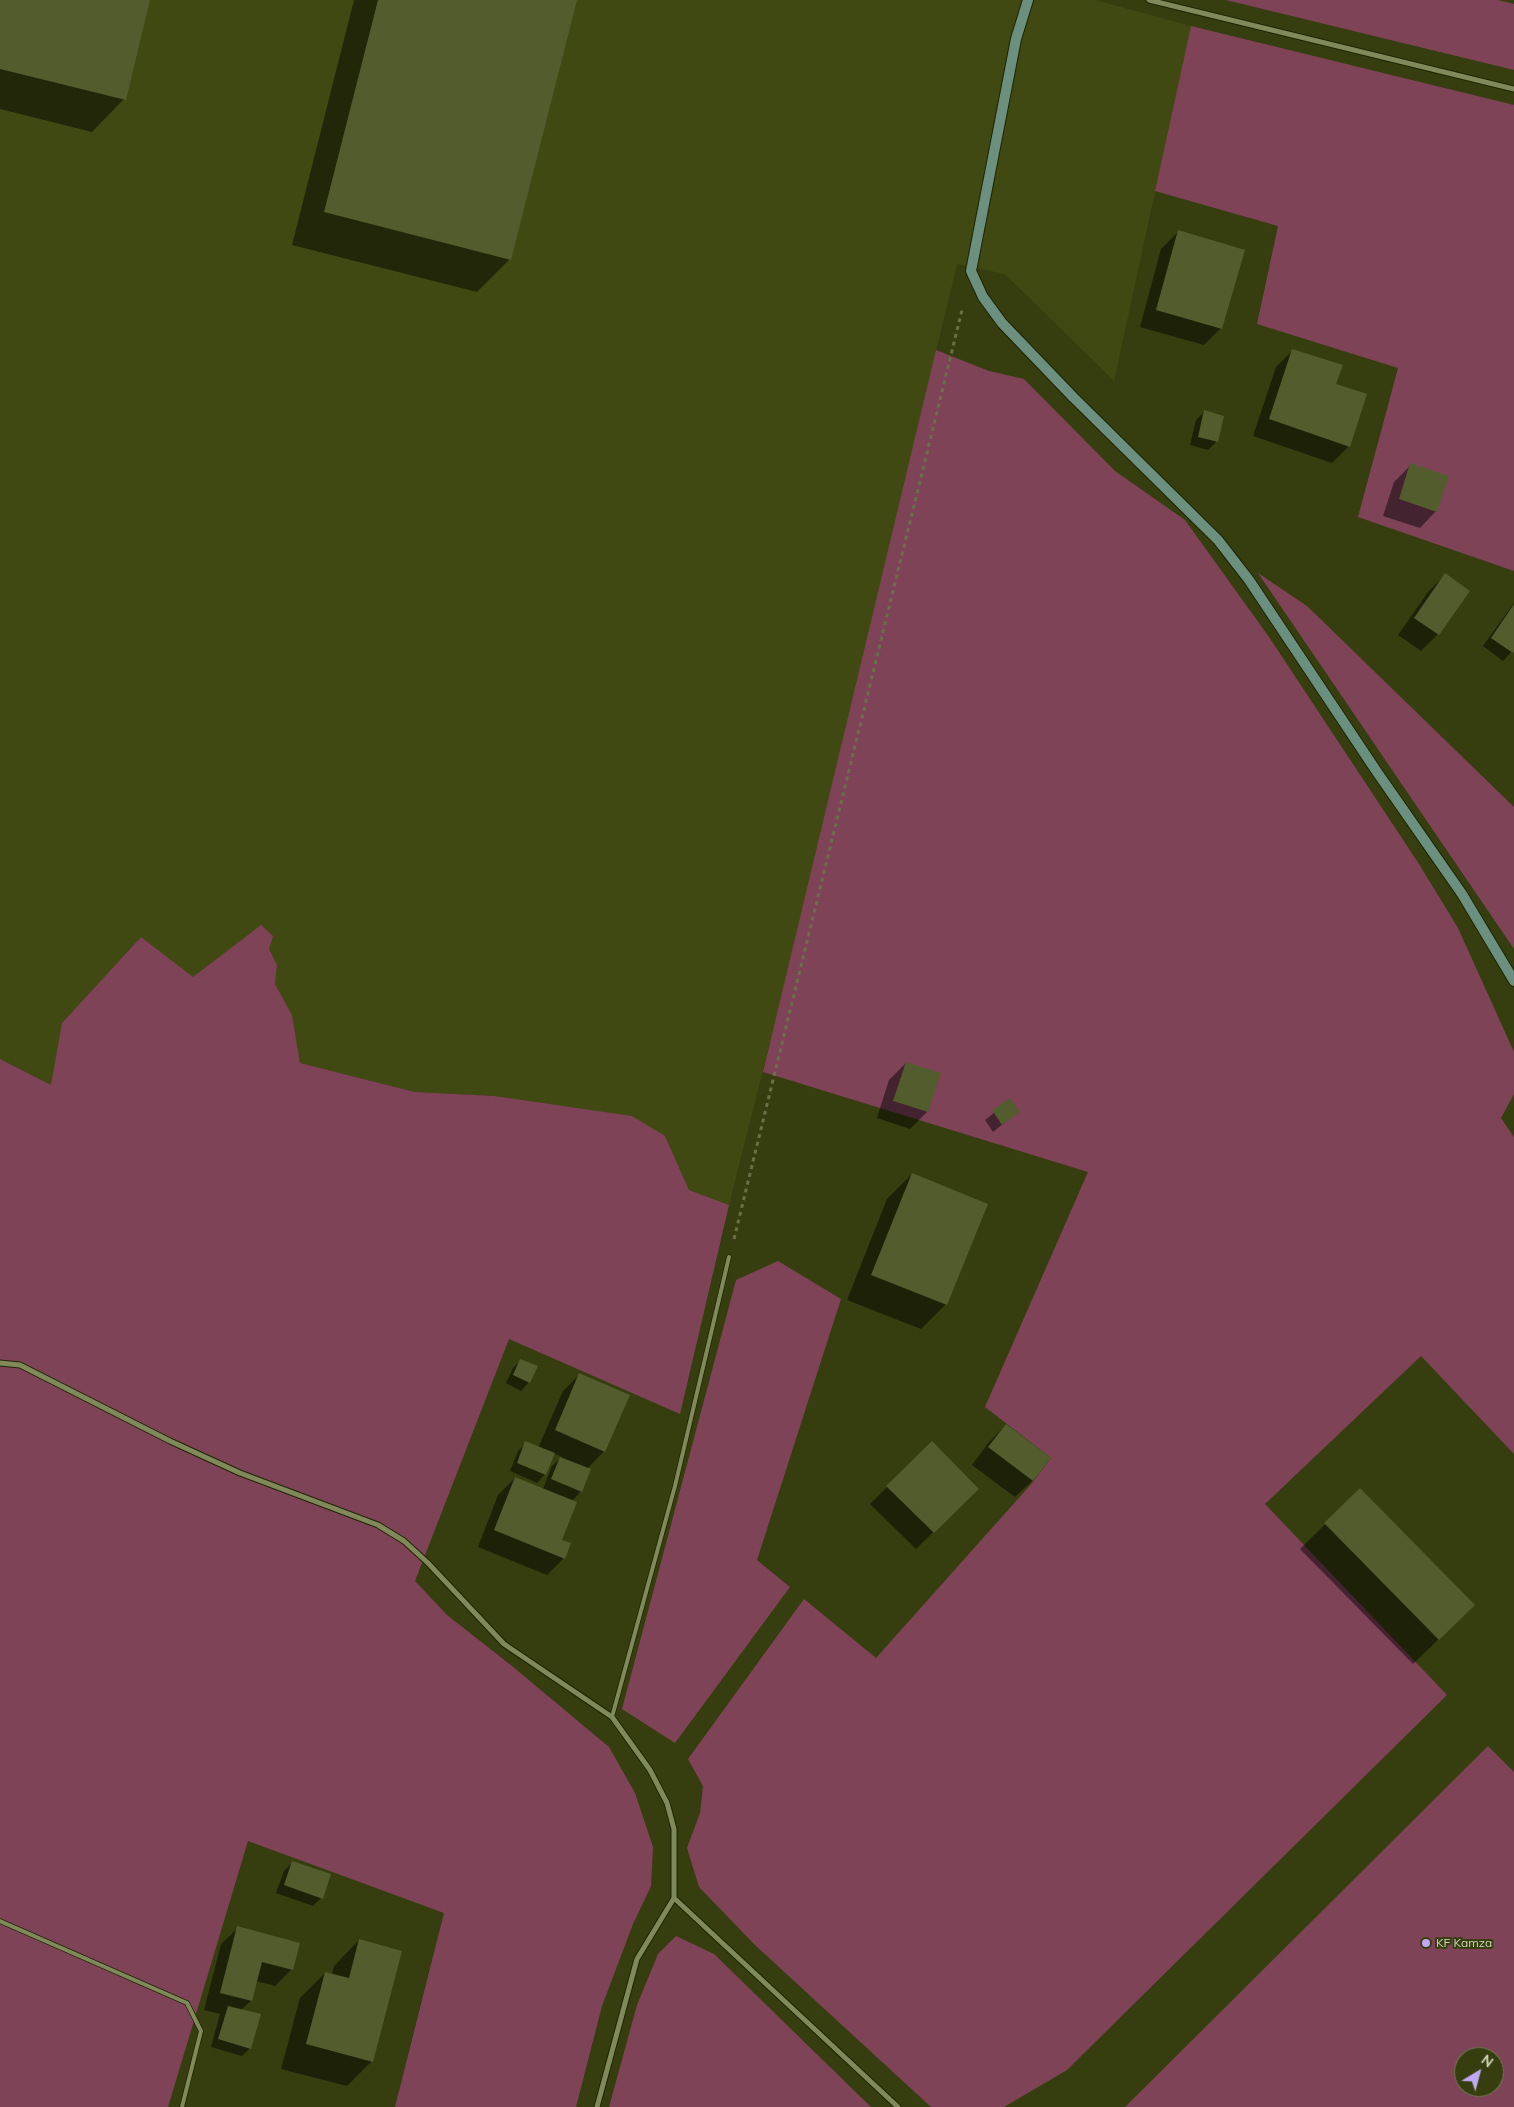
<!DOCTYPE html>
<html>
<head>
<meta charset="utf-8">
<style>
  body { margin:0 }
  #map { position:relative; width:1514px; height:2107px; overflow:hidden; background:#363e0f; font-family:Mulish,sans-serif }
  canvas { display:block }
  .north { position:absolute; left:1454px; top:2047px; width:50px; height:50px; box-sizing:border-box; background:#363e0f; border:1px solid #737a54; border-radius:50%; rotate:37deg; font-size:14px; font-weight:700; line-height:20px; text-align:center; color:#cfd5bc }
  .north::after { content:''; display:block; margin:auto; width:18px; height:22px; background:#c0a8f3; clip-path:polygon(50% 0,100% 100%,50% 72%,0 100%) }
</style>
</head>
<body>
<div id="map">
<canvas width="1514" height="2107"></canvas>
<div class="north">N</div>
</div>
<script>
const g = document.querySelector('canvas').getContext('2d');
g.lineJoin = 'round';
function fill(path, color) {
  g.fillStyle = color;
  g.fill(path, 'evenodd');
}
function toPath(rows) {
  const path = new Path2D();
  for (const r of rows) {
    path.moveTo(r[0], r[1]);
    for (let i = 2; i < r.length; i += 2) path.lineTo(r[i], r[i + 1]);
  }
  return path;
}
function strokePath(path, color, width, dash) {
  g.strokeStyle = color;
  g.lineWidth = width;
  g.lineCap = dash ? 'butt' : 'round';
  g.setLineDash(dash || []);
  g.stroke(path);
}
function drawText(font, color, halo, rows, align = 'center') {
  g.font = font + ' Mulish,sans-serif';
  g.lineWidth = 4;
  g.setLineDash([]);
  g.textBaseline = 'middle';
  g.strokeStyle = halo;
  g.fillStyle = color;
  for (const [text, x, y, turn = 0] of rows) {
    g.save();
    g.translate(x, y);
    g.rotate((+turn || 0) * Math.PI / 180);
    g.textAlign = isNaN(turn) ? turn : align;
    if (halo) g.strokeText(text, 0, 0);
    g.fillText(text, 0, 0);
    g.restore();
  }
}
const built = toPath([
  [0,0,1095,0,1191,26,1114,381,1005,274,957,264,782,995,729,1205,689,1190,665,1136,494,1096,415,1092,300,1063,292,1015,275,984,277,965,269,949,193,978,141,937,62,1023,52,1086,0,1059]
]);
const green = toPath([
  [1226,0,1498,0,1514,4,1514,70],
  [1191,26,1514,105,1514,571,1358,517,1398,368,1257,324,1278,226,1155,191],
  [936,350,989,371,1024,379,1115,471,1185,520,1269,637,1419,864,1458,928,1514,1052,1514,1094,1501,1118,1514,1137,1514,1454,1421,1356,1265,1504,1447,1695,1067,2070,1004,2107,931,2107,755,1945,699,1887,687,1848,700,1813,703,1786,688,1759,804,1599,876,1658,1033,1482,1051,1458,985,1407,1088,1172,763,1072],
  [1258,573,1307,606,1514,807,1514,949],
  [261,925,273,936,269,949,277,965,275,984,292,1015,300,1063,415,1092,494,1096,632,1116,665,1136,689,1190,729,1205,680,1414,509,1339,415,1581,447,1615,512,1666,609,1747,635,1793,653,1847,651,1886,633,1924,602,2006,576,2107,395,2107,444,1913,248,1841,168,2107,0,2107,0,1059,51,1085,62,1023,141,937,193,977],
  [778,1261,841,1299,757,1560,790,1587,675,1743,622,1709,736,1280],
  [1488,1746,1514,1772,1514,2107,1125,2107],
  [1464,2057,1494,2057,1494,2087,1464,2087],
  [676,1936,714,1954,871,2107,609,2107,637,2005,658,1954]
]);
const shadow = toPath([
  [0,0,149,0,124,99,92,132,0,109],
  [354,0,575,0,509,260,477,292,292,245],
  [1178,232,1221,328,1204,345,1140,327,1161,249],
  [1293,350,1335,385,1349,446,1332,463,1253,436,1276,367],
  [1204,412,1223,416,1216,442,1208,450,1190,445,1196,420],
  [1411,465,1436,511,1420,528,1383,516,1394,482],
  [1445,575,1438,634,1421,651,1398,635,1428,592],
  [1514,603,1514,649,1503,661,1483,646],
  [906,1063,939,1074,927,1112,910,1129,877,1118,889,1080],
  [1010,1100,1018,1112,993,1132,985,1120],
  [912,1174,946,1304,921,1329,847,1300,887,1199],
  [521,1360,529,1382,521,1391,506,1383,513,1368],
  [579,1375,604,1451,587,1469,581,1491,572,1501,561,1540,564,1558,547,1575,478,1547,498,1495,515,1478,543,1489,552,1466,562,1457,553,1453,545,1474,537,1483,510,1471,518,1451,526,1443,538,1448,563,1391],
  [1006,1425,1049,1458,1032,1481,1015,1497,972,1465,989,1442],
  [932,1443,977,1489,916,1549,870,1504],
  [1360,1490,1448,1630,1413,1664,1300,1549],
  [292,1863,321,1898,313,1906,276,1893,284,1871],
  [238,1928,292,1969,275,1986,256,1981,251,2001,241,2010,250,2048,242,2056,211,2047,220,2014,204,2010,221,1944],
  [359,1940,372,2061,347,2086,281,2069,300,1998,325,1973,332,1975,334,1966]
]);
const building = toPath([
  [0,0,150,0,126,100,0,69],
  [378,0,577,0,511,260,324,212],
  [1178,230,1245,250,1222,329,1156,310],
  [1292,349,1343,365,1336,384,1367,394,1350,447,1269,419],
  [1204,410,1224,416,1218,442,1198,437],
  [1410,463,1449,476,1437,512,1399,499],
  [1445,573,1470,591,1439,635,1414,618],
  [1514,604,1514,651,1513,653,1491,638],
  [906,1062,941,1073,928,1112,893,1101],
  [1010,1098,1020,1112,1002,1125,992,1110],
  [912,1173,988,1204,947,1305,871,1275],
  [520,1359,538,1366,530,1383,513,1375],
  [579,1373,630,1395,605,1452,555,1430],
  [1006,1424,1051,1458,1033,1481,988,1447],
  [525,1441,555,1453,546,1475,517,1463],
  [932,1441,979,1489,934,1533,886,1486],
  [560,1457,591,1469,582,1492,551,1479],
  [515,1477,577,1502,562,1540,571,1543,565,1559,494,1530],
  [1360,1488,1475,1605,1439,1640,1324,1523],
  [292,1861,331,1874,323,1899,284,1885],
  [237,1926,300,1943,293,1970,262,1962,252,2001,220,1993],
  [359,1939,402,1951,373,2062,306,2044,325,1972,349,1978],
  [228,2006,261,2014,251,2049,218,2039]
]);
const path = toPath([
  [734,1239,962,310]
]);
const lane = toPath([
  [612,1717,675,1486,729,1257],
  [0,1921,187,2003,201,2031,182,2107]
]);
const street = toPath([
  [1149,0,1514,89],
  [0,1363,20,1365,170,1441,240,1473,378,1525,404,1541,428,1563,504,1644,612,1717,650,1770,667,1803,674,1829,674,1898,637,1959,597,2107],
  [674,1898,898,2107]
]);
const secondary = toPath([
  [1028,0,1016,39,971,271,983,297,1002,323,1073,397,1218,540,1249,580,1377,772,1462,894,1514,981]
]);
const markers = [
  [1426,1943,5,"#c0a8f3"]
];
const poiNames = [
  ["KF Kamza",1436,1943]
];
fill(built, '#404911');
fill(green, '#7f4358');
fill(shadow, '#0007');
fill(building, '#525c2d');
strokePath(lane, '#1e2402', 5.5);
strokePath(street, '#1e2402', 7);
strokePath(secondary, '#1e2402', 12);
strokePath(path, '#697049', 3, [4, 4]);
strokePath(lane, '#7f895a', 4);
strokePath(street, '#7f895a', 5);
strokePath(secondary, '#6b9080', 10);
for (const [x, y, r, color] of markers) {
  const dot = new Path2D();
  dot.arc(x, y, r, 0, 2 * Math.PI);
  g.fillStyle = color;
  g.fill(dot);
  strokePath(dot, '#363e0f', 2);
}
drawText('12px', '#cfd5bc', '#363e0f', poiNames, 'left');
</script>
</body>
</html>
